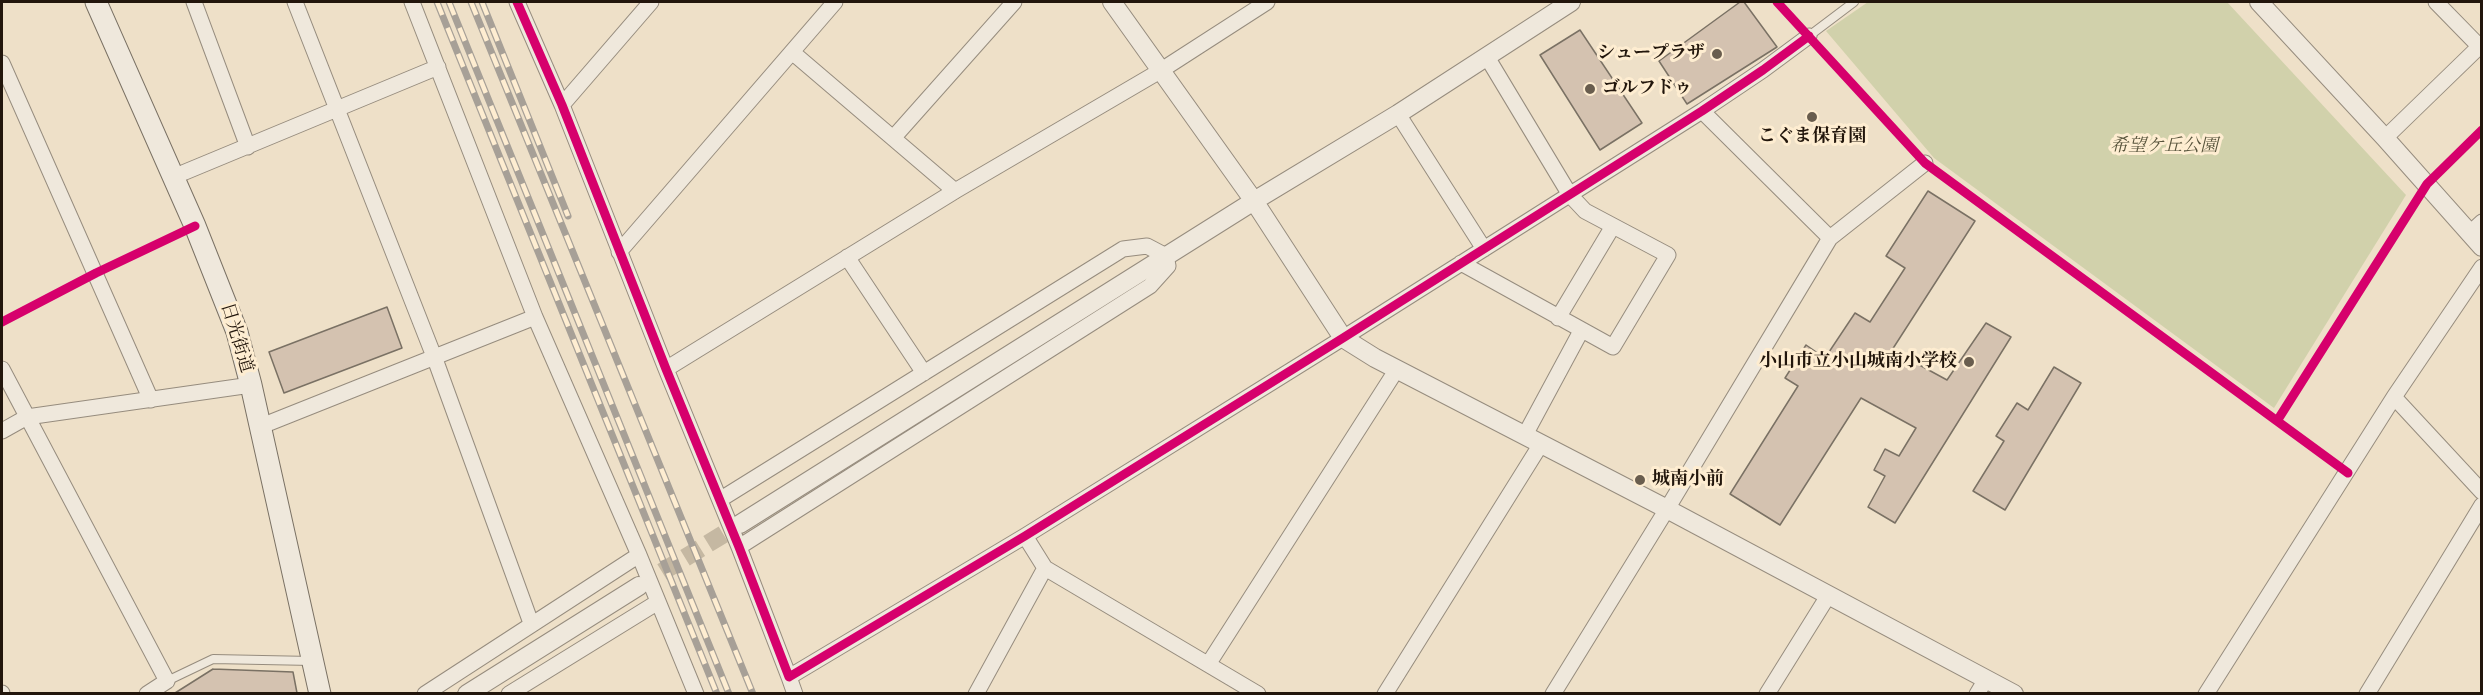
<!DOCTYPE html>
<html>
<head>
<meta charset="utf-8">
<style>
  body { margin:0 }
  #map { position:relative; width:2483px; height:695px; overflow:hidden; background:#eee0c8; font-family:Cardo,serif }
  canvas { display:block }
  .frame { position:absolute; inset:0; border:3px solid #22160c; pointer-events:none }
</style>
</head>
<body>
<div id="map">
<canvas width="2483" height="695"></canvas>
<div class="frame"></div>
</div>
<script>
const g = document.querySelector('canvas').getContext('2d');
g.lineJoin = 'round';
function fill(path, color) {
  g.fillStyle = color;
  g.fill(path, 'evenodd');
}
function toPath(rows) {
  const path = new Path2D();
  for (const r of rows) {
    path.moveTo(r[0], r[1]);
    for (let i = 2; i < r.length; i += 2) path.lineTo(r[i], r[i + 1]);
  }
  return path;
}
function strokePath(path, color, width, dash) {
  g.strokeStyle = color;
  g.lineWidth = width;
  g.lineCap = dash ? 'butt' : 'round';
  g.setLineDash(dash || []);
  g.stroke(path);
}
function drawText(font, color, halo, rows, align = 'center') {
  g.font = font + ' Cardo,"Noto Serif JP",serif';
  g.lineWidth = 6;
  g.setLineDash([]);
  g.textBaseline = 'middle';
  g.strokeStyle = halo;
  g.fillStyle = color;
  for (const [text, x, y, turn = 0] of rows) {
    g.save();
    g.translate(x, y);
    g.rotate((+turn || 0) * Math.PI / 180);
    g.textAlign = isNaN(turn) ? turn : align;
    if (halo) g.strokeText(text, 0, 0);
    g.fillText(text, 0, 0);
    g.restore();
  }
}
const green = toPath([
  [1868,2,2227,2,2406,195,2274,408,1934,158,1826,31]
]);
const building = toPath([
  [1740,2,1744,2,1777,47,1687,104,1659,61,1740,2],
  [1580,30,1642,123,1600,150,1540,55,1580,30],
  [1928,191,1975,221,1892,350,1947,380,1986,323,2011,337,1895,523,1868,507,1885,476,1874,470,1885,449,1899,456,1916,428,1861,398,1780,525,1730,494,1798,386,1785,378,1806,345,1825,358,1855,313,1870,322,1905,268,1886,256,1928,191],
  [387,307,402,348,284,393,269,352,387,307],
  [2054,367,2081,383,2005,510,1973,491,2004,441,1996,436,2017,403,2028,410,2054,367],
  [213,669,293,672,297,693,175,693,213,669]
]);
const tertiaryTunnel = toPath([
  [639,586,740,524]
]);
const service = toPath([
  [1809,36,1854,2],
  [167,681,213,659,312,661]
]);
const minor = toPath([
  [194,2,248,147],
  [295,2,435,359,531,623],
  [412,2,535,317,639,555,696,694],
  [517,2,562,105,666,369,739,547,789,677,1025,536,1343,338,1702,111,1763,70,1809,36],
  [2436,2,2479,46],
  [792,52,955,191],
  [2,63,151,400],
  [562,105,651,2],
  [1702,111,1830,238],
  [1398,114,1484,249],
  [894,137,1014,2],
  [2385,138,2482,44],
  [173,177,438,67],
  [2470,233,2482,222],
  [619,252,835,2],
  [847,257,924,373],
  [1461,263,1613,347,1668,255,1585,211,1570,195,1487,57],
  [1558,318,1613,226],
  [2,369,167,681,147,694],
  [666,369,955,191,1160,71,1267,2],
  [2394,397,2482,492],
  [259,427,535,317],
  [2,431,27,417,251,385],
  [1525,435,1581,331],
  [721,499,1123,249,1147,246,1166,256,1168,266,1150,286,739,547],
  [1025,536,1045,568,1258,694],
  [1209,663,1397,369],
  [789,677,795,694],
  [2,693,2,694],
  [425,694,639,555],
  [509,694,658,602],
  [976,694,1045,568],
  [1385,694,1541,444],
  [1553,694,1667,509,1830,238,1925,163],
  [1767,694,1828,596],
  [1977,694,1986,679],
  [2206,694,2394,397,2482,267],
  [2367,694,2482,505]
]);
const tertiary = toPath([
  [1112,2,1254,201,1343,338,1375,358,1667,509,2014,694],
  [2259,2,2385,138,2482,247],
  [740,524,1254,201,1398,114,1571,2],
  [467,694,639,586]
]);
const secondary = toPath([
  [96,2,195,226,237,332,251,385,320,694]
]);
const rail = toPath([
  [437,2,717,694],
  [449,2,729,694],
  [471,2,753,694],
  [482,2,568,216]
]);
const cycleway = toPath([
  [517,2,562,105,666,369,739,547,789,677,1025,536,1343,338,1702,111,1763,70,1809,36],
  [1777,2,1925,163,2348,473],
  [2,322,96,273,195,226],
  [2277,421,2427,184,2482,130]
]);
const markers = [
  [1717,54,6,"#695d4e"],
  [1590,89,6,"#695d4e"],
  [1812,117,6,"#695d4e"],
  [1969,362,6,"#695d4e"],
  [1640,480,6,"#695d4e"]
];
const poiNames = [
  ["シュープラザ",1705,54],
  ["ゴルフドゥ",1602,89,"left"],
  ["こぐま保育園",1812,137,"center"],
  ["小山市立小山城南小学校",1957,362],
  ["城南小前",1652,480,"left"]
];
const parkNames = [
  ["希望ケ丘公園",2164,147]
];
const streetNames = [
  ["日光街道",236,338,73]
];
fill(green, '#d1d1ab');
fill(building, '#d4c2b0');
strokePath(building, '#7a7164', 1.5);
strokePath(tertiaryTunnel, '#c5b8a2', 18, [18, 9]);
strokePath(service, '#968c7e', 10);
strokePath(minor, '#968c7e', 17);
strokePath(tertiary, '#968c7e', 20);
strokePath(secondary, '#7a7164', 23);
strokePath(service, '#efe8dc', 8);
strokePath(minor, '#efe8dc', 15);
strokePath(tertiary, '#efe8dc', 18);
strokePath(secondary, '#efe8dc', 21);
strokePath(rail, '#a7a097', 7);
strokePath(rail, '#feedd1', 4.5, [14]);
strokePath(cycleway, '#d6006c', 9);
for (const [x, y, r, color] of markers) {
  const dot = new Path2D();
  dot.arc(x, y, r, 0, 2 * Math.PI);
  g.fillStyle = color;
  g.fill(dot);
  strokePath(dot, '#feedd1', 2);
}
drawText('bold 18px', '#22160c', '#feedd1', poiNames, 'right');
drawText('italic 18px', '#57533b', '#feedd1', parkNames);
drawText('18px', '#22160c', '#feedd1', streetNames);
</script>
</body>
</html>
